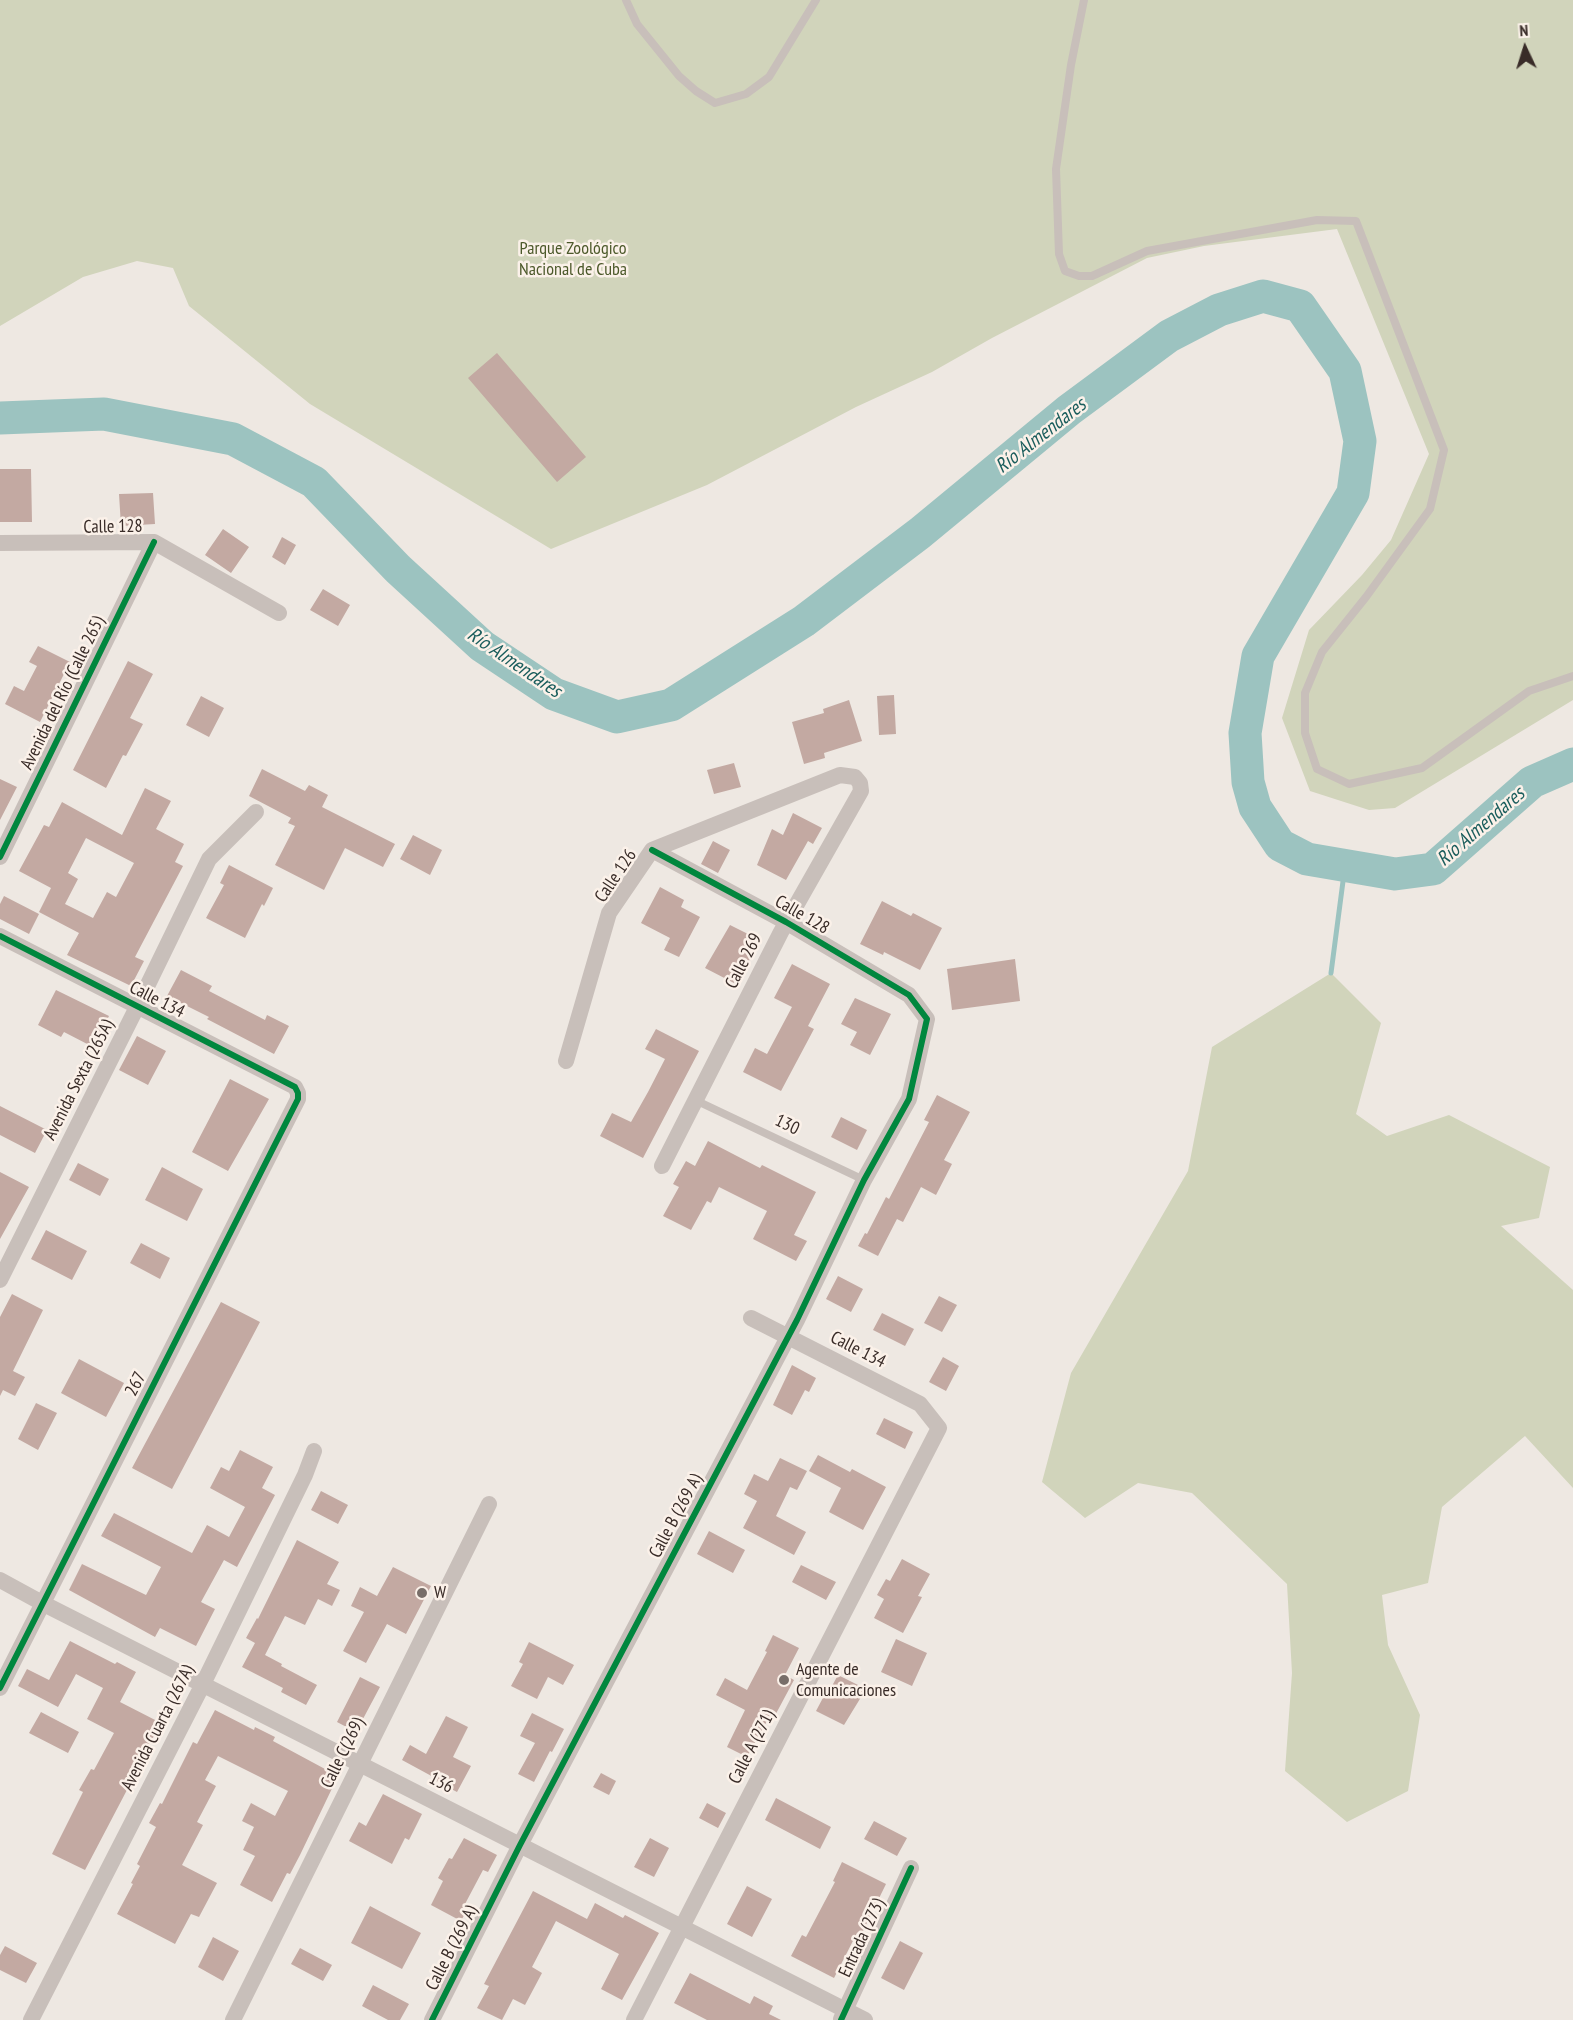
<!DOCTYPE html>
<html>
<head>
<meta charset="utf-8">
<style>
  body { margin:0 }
  #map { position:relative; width:1573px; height:2020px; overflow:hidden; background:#eee8e2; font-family:"PT Sans Narrow",sans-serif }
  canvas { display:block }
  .north { position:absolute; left:1495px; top:18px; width:60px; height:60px; -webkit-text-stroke:4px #fbf1e9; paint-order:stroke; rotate:356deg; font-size:16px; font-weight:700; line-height:24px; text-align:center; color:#392c28 }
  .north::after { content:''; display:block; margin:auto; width:21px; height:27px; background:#392c28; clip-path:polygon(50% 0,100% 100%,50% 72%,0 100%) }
</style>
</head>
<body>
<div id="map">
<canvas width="1573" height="2020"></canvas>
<div class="north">N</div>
</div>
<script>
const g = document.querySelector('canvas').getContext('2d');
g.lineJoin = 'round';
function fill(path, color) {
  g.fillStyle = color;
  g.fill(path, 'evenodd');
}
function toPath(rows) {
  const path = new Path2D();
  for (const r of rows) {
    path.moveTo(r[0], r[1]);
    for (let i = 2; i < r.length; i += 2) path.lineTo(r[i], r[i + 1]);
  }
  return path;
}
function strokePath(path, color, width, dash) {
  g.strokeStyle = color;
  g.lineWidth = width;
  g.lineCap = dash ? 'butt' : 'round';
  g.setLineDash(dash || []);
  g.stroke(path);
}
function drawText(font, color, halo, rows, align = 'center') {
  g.font = font + ' "PT Sans Narrow",sans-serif';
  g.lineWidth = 5;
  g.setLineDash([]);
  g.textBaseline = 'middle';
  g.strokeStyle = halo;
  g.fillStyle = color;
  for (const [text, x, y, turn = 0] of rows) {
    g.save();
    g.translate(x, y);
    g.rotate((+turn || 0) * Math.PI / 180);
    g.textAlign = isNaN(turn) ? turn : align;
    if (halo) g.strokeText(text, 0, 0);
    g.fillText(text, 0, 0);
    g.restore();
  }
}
const green = toPath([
  [0,0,1573,0,1573,700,1395,808,1369,810,1310,791,1282,718,1309,630,1362,575,1391,540,1429,454,1337,229,1204,246,1147,258,992,338,932,372,856,407,707,485,551,549,310,404,189,306,173,268,137,261,83,277,0,326],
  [1331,973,1381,1023,1356,1114,1387,1136,1449,1115,1550,1167,1539,1218,1501,1226,1573,1290,1573,1488,1525,1436,1442,1507,1428,1583,1382,1595,1388,1645,1420,1715,1408,1791,1347,1822,1285,1771,1292,1673,1287,1584,1192,1493,1138,1483,1085,1518,1042,1482,1071,1373,1188,1171,1212,1047]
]);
const stream = toPath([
  [1331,973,1345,866]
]);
const river = toPath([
  [0,418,104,414,233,439,314,482,398,569,482,646,554,694,617,717,671,705,804,621,920,533,1069,410,1169,336,1219,310,1263,296,1300,306,1345,371,1360,441,1353,493,1258,656,1245,733,1248,782,1255,807,1280,845,1307,859,1395,874,1433,869,1532,782,1573,764]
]);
const building = toPath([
  [497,353,586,457,557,482,468,378],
  [0,469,31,469,32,522,0,522],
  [153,493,155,524,121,526,119,494],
  [223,529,249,547,231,573,205,555],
  [282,537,296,545,285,565,272,557],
  [323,589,350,605,338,626,310,610],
  [38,646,70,662,40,722,5,704,14,686,24,691,37,666,29,662],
  [128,661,153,674,130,718,143,724,126,756,123,755,106,788,73,770],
  [894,695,896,734,879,735,877,696],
  [201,696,224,708,209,737,186,725],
  [849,700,862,741,824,753,825,758,804,764,792,722,824,713,823,709],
  [734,763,741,787,714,794,707,770],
  [262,769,305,791,309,785,328,795,322,807,395,844,383,867,345,848,324,890,275,865,295,826,288,823,291,818,249,796],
  [0,779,17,787,0,820],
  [145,788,171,801,156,829,184,844,175,862,183,866,135,957,144,961,131,986,67,955,79,933,39,912,51,888,19,871,44,825,49,827,62,802,122,835],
  [86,838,134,863,116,897,107,892,93,918,65,904,78,879,68,873],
  [793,813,822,828,813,844,808,841,786,880,757,865,772,829,783,835],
  [413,835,442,850,430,875,400,859],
  [713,841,730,850,718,873,701,864],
  [229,865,273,888,264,906,262,904,245,938,206,918,224,885,220,883],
  [660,887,684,900,681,907,700,917,679,957,664,950,670,938,641,923],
  [4,896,39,914,29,934,0,919,0,904],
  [882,901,911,916,913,913,942,928,920,970,884,952,883,955,860,944],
  [730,925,760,940,749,961,746,959,734,983,705,968],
  [1015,959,1020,1001,952,1010,947,969],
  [792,964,830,984,808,1026,814,1029,781,1091,743,1072,755,1048,767,1054,792,1007,774,998],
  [181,970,212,986,209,991,265,1020,267,1015,289,1026,274,1054,207,1019,209,1017,167,996],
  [56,990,109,1016,93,1047,64,1032,61,1037,38,1025],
  [855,998,891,1014,870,1055,850,1045,857,1032,841,1024],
  [656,1029,699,1051,643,1158,600,1136,612,1113,631,1122,648,1092,665,1059,645,1049],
  [137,1036,166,1051,148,1085,119,1070],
  [230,1079,269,1099,228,1171,192,1152],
  [937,1095,970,1112,944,1160,952,1164,936,1195,921,1187,903,1222,897,1219,878,1256,858,1246,865,1233,867,1234,886,1197,889,1199,929,1122,924,1120],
  [0,1106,47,1130,35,1153,0,1135],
  [841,1117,867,1130,857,1150,831,1137],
  [708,1141,760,1168,762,1165,816,1192,794,1235,807,1241,796,1261,753,1239,767,1211,719,1187,711,1203,707,1201,691,1230,663,1216,679,1187,673,1184,686,1161,695,1166],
  [78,1163,109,1179,100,1196,69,1180],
  [162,1167,203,1189,187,1221,145,1200],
  [0,1172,29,1187,0,1239],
  [46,1230,87,1251,72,1280,31,1259],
  [141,1243,170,1258,160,1279,130,1263],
  [838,1276,863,1289,851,1312,826,1299],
  [12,1294,43,1310,13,1371,25,1377,15,1396,3,1390,0,1396,0,1317],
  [939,1296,957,1305,942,1332,924,1323],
  [221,1302,260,1322,172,1489,132,1468],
  [882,1313,914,1329,905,1346,873,1330],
  [943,1357,959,1366,946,1391,929,1382],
  [79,1359,124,1383,106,1417,61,1393],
  [792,1365,816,1378,809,1392,805,1390,792,1415,773,1405],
  [36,1403,57,1413,38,1450,18,1439],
  [884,1418,913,1432,905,1449,876,1434],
  [240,1450,273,1467,262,1488,275,1495,237,1567,224,1560,201,1602,215,1609,196,1646,160,1628,155,1637,69,1590,82,1564,146,1595,161,1567,101,1536,114,1513,192,1553,207,1525,229,1537,245,1507,210,1488,221,1467,229,1471],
  [818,1455,850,1472,852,1469,886,1487,863,1530,829,1512,841,1488,809,1471],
  [780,1458,807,1471,797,1490,790,1487,776,1516,806,1532,794,1555,743,1528,757,1501,744,1494,754,1474,768,1481],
  [321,1491,348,1505,338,1524,311,1510],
  [709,1531,745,1550,733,1573,697,1554],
  [297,1540,339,1562,327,1584,340,1590,332,1606,318,1599,305,1625,285,1616,265,1655,282,1664,281,1666,317,1685,306,1705,281,1692,283,1688,242,1667,255,1643,246,1638,257,1618,258,1619],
  [902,1559,930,1574,918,1596,922,1597,903,1633,874,1618,884,1599,877,1595,886,1579,890,1581],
  [801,1565,836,1582,826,1600,792,1582],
  [393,1567,431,1586,406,1634,387,1624,366,1663,343,1651,364,1612,351,1606,360,1587,377,1596],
  [773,1635,799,1648,785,1675,794,1680,771,1723,767,1721,747,1757,727,1747,745,1710,716,1695,725,1678,747,1690,767,1652,765,1651],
  [896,1639,927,1653,912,1686,881,1672],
  [70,1641,115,1664,117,1662,136,1672,120,1702,161,1723,126,1787,128,1788,85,1870,52,1854,83,1792,79,1790,91,1769,94,1770,114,1733,87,1719,103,1688,76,1674,58,1707,18,1686,27,1669,49,1680],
  [529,1642,574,1665,563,1685,548,1677,537,1699,511,1686,523,1664,519,1662],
  [838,1675,866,1689,844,1725,816,1711,825,1694,827,1695],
  [360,1677,380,1687,356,1732,337,1722],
  [215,1710,254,1730,255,1727,275,1737,273,1741,338,1776,300,1855,290,1874,287,1873,272,1902,240,1885,255,1856,243,1850,254,1827,242,1821,251,1803,275,1816,288,1791,218,1756,205,1780,216,1786,197,1822,203,1825,182,1865,217,1883,199,1917,191,1914,175,1944,117,1914,133,1884,131,1883,140,1866,137,1864,156,1827,149,1823,160,1803,162,1804,193,1742,197,1744],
  [41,1712,79,1732,68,1753,29,1733],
  [532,1713,564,1729,552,1752,550,1751,534,1782,518,1774,535,1743,520,1736],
  [446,1716,468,1727,453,1757,471,1766,457,1792,436,1781,437,1779,402,1760,410,1745,426,1754],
  [601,1773,616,1781,609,1795,593,1787],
  [383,1794,422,1814,409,1840,405,1838,392,1864,349,1841,359,1822,366,1826],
  [776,1798,831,1827,820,1849,765,1820],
  [707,1803,726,1813,718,1828,699,1818],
  [874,1821,907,1838,897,1856,864,1839],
  [464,1838,497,1855,488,1872,483,1870,465,1904,469,1906,461,1921,431,1905,443,1881,438,1878,449,1858,452,1859],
  [650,1838,669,1848,654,1877,634,1867],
  [842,1862,886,1884,861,1935,857,1933,834,1978,791,1956,802,1935,806,1937,835,1882,833,1881],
  [747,1886,772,1899,752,1937,727,1924],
  [533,1891,587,1919,595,1903,623,1918,625,1915,659,1933,622,2000,601,1989,619,1954,556,1921,532,1967,542,1973,525,2005,513,1999,502,2020,477,2008,489,1986,484,1984],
  [370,1906,421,1933,402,1969,351,1943],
  [213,1937,239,1951,223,1981,198,1967],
  [900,1941,923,1953,904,1990,881,1978],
  [5,1946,37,1963,26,1983,0,1970,0,1955],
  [300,1948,332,1965,323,1981,291,1964],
  [690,1973,750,2004,754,1996,773,2006,769,2014,781,2020,707,2020,674,2003],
  [373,1985,409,2004,400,2020,388,2020,362,2006]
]);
const lane = toPath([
  [626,0,637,24,679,76,696,91,715,103,746,94,769,77,816,0],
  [1084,0,1071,65,1056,169,1059,254,1065,271,1079,276,1092,276,1147,251,1317,220,1356,221,1444,450,1430,509,1366,597,1322,652,1305,693,1305,733,1317,769,1349,784,1422,768,1529,691,1573,676],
  [695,1100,864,1180]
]);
const street = toPath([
  [0,543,154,542,279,613],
  [0,857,154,542],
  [0,936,295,1087,298,1093,298,1099,0,1688],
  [566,1061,609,913,652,850,840,775,855,777,860,783,861,791,781,932,662,1166],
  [0,1280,137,1007,209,859,256,812],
  [0,1580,44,1604,865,2020],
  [841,2019,911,1868],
  [31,2020,203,1684,305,1475,314,1451],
  [233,2020,489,1504],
  [432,2020,520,1845,797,1320,864,1180,909,1099,927,1019,909,995,786,922,652,850],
  [634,2020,939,1428,920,1404,751,1318]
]);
const cycleway = toPath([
  [0,857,154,542],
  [0,936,295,1087,298,1093,298,1099,0,1688],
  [432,2020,520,1845,797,1320,864,1180,909,1099,927,1019,909,995,786,922,652,850],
  [841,2020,911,1868]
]);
const markers = [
  [422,1593,6,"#786e69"],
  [784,1680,6,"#786e69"]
];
const parkNames = [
  ["Parque Zoológico",573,249],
  ["Nacional de Cuba",573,270]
];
const streetNames = [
  ["Calle 128",113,527,-1],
  ["Avenida del Río (Calle 265)",63,693,-64],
  ["Calle 126",616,876,-56],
  ["Calle 128",802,915,30],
  ["Calle 269",744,961,-63],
  ["Calle 134",157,1000,27],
  ["Avenida Sexta (265A)",79,1080,-63],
  ["130",787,1125,26],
  ["Calle 134",858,1350,27],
  ["267",136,1384,-63],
  ["Calle B (269 A)",676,1516,-62],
  ["Avenida Cuarta (267A)",158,1728,-63],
  ["Calle A (271)",752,1747,-63],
  ["Calle C(269)",343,1753,-64],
  ["136",441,1783,27],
  ["Entrada (273)",862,1938,-65],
  ["Calle B (269 A)",452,1948,-63]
];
const poiNames = [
  ["W",434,1593],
  ["Agente de",796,1670],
  ["Comunicaciones",796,1691]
];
const waterNames = [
  ["Río Almendares",1041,436,-38],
  ["Río Almendares",514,663,34],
  ["Río Almendares",1481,827,-41]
];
fill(green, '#d1d4bb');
strokePath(stream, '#9cc3c0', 5);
strokePath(river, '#9cc3c0', 33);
fill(building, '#c3a9a2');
strokePath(lane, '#c8bfba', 8);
strokePath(street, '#c8bfba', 16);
strokePath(cycleway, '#00873e', 6);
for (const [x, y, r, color] of markers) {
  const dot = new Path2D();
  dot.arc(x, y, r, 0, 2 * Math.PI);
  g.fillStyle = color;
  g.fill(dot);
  strokePath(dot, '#fbf1e9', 2);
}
drawText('18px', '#4c592a', '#fbf1e9', parkNames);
drawText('18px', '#392c28', '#fbf1e9', streetNames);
drawText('18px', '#392c28', '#fbf1e9', poiNames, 'left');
drawText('italic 20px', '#1a5d5c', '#fbf1e9', waterNames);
</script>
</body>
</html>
